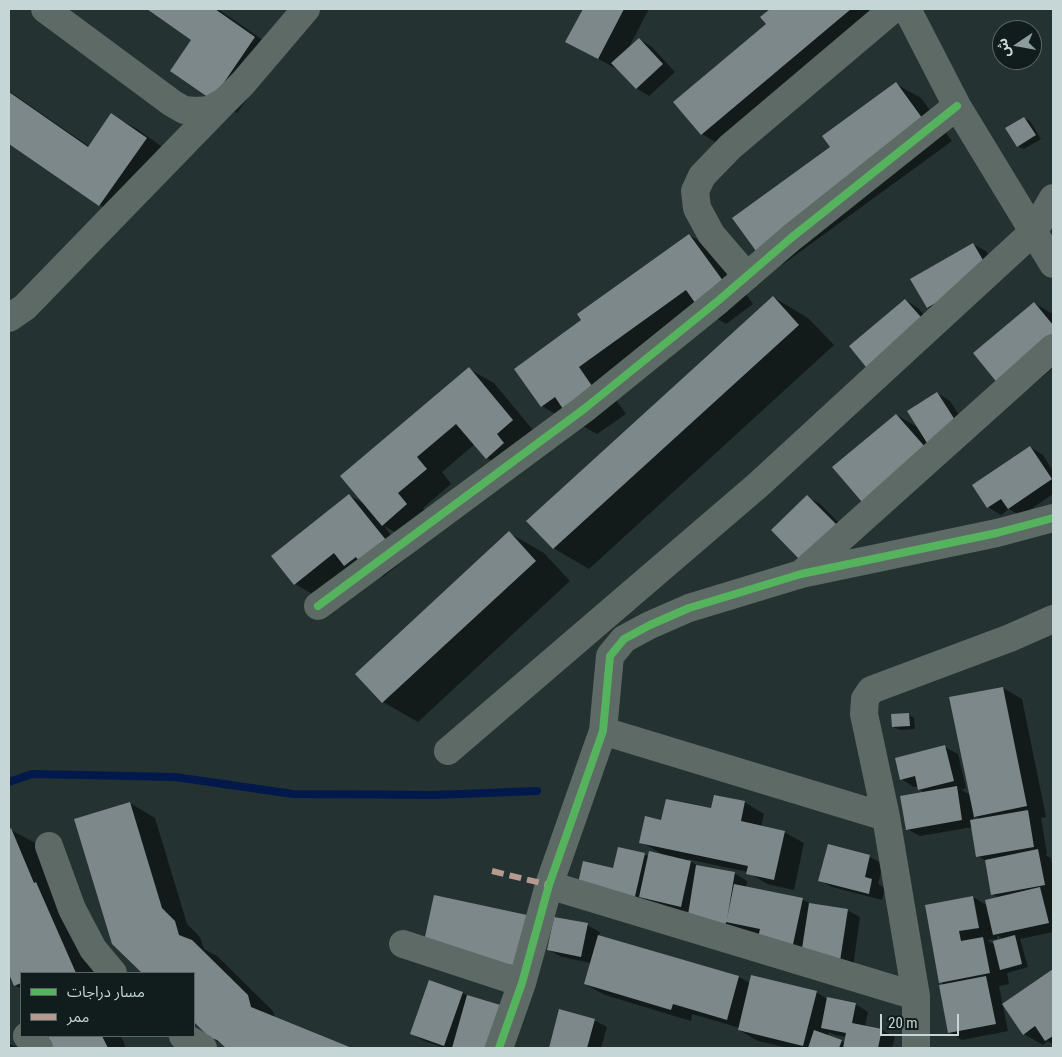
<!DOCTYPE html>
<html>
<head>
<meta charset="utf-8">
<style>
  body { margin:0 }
  #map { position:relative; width:1062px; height:1057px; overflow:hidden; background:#243232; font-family:"Roboto Condensed","Noto Sans Arabic",sans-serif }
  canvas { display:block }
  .frame { position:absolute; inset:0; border:10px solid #c6d5d5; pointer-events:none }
  .legend { position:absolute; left:20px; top:972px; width:175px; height:65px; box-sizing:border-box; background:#111d1d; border:1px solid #596767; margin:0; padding:6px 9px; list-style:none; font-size:15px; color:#c6d5d5 }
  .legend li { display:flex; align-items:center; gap:10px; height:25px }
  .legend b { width:25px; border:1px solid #596767 }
  .north { position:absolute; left:992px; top:20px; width:50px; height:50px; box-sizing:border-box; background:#111d1d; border:1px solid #596767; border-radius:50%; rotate:258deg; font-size:14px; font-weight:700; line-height:20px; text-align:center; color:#c6d5d5 }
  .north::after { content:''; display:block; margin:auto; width:18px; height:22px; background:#8d9c9c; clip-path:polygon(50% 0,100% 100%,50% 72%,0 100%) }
  .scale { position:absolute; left:880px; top:1014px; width:79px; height:22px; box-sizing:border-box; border:2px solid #c6d5d5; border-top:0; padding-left:6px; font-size:15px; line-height:18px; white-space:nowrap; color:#c6d5d5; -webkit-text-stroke:4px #111d1d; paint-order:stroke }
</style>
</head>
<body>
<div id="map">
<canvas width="1062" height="1057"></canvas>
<div class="frame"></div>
<ul class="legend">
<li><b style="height:6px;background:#56b35d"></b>مسار دراجات</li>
<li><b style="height:6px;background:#b69a8f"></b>ممر</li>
</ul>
<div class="north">ش</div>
<div class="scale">20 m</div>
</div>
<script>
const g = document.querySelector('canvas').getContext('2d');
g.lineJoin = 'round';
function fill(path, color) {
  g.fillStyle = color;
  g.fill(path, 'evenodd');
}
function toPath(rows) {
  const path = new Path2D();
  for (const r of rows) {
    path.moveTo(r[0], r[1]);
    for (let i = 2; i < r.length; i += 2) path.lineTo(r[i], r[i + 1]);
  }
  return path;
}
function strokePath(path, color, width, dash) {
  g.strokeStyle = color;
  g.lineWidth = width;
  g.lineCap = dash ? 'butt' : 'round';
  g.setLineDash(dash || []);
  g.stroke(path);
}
const shadow = toPath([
  [150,9,218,9,280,52,237,113,212,99,193,39],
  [584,9,649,9,628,49,639,39,652,47,675,72,649,96,636,88,617,69,567,42],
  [771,9,879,9,727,149,702,134,767,24,762,17],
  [896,84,921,98,952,141,782,265,757,250,831,147],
  [9,91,90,147,112,115,137,129,171,153,125,220,100,205,9,142],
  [1024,118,1030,121,1041,139,1024,149,1017,146],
  [689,235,715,250,753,304,726,324,703,310,603,382,626,414,597,434,572,420,567,421,542,406,583,321],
  [973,244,986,251,1002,279,941,315,928,307],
  [773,297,808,318,834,345,589,569,553,548],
  [905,300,918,308,939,332,883,378],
  [1034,303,1053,314,1053,368,1020,396],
  [469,369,494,383,537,435,512,472,487,458,475,444,442,472,451,484,423,508,432,519,408,539,384,526,408,557,383,577,372,570,314,595,295,584,349,495,365,504],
  [937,393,950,401,969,431,882,512,896,415,919,428],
  [1030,447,1043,455,1053,471,1053,494,1021,516,1009,509,1001,515,988,507,974,485],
  [808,497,820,504,849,533,815,567],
  [509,533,544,553,570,581,418,722,383,702],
  [1003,688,1022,699,1046,817,1041,818,1047,854,1045,855,1051,858,1053,871,1053,932,1020,939,1028,967,1007,973,1009,984,999,986,1008,1031,962,1040,949,1032,945,985,940,982,926,906,973,897,988,906,999,898,992,894,986,861,978,856,973,827,920,836,907,829,925,793,919,789,918,786,914,787,901,779,945,747,958,754,966,788,961,790,971,795],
  [973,815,976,817,980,819,974,821],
  [997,935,1003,939,995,945,987,940,997,939],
  [908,714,914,718,915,729,900,730,893,727],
  [744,802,764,814,761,827,784,832,804,843,794,890,767,884,748,872,687,859,700,867,734,873,747,881,746,887,802,899,812,905,847,910,860,917,853,967,747,933,739,928,738,934,689,912,653,904,646,912,614,870,644,854,649,857,662,854,641,842,662,821],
  [130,803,155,818,187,924,200,937,204,949,217,956,273,1011,275,1018,349,1048,228,1048,209,1036,194,1021,194,973,144,973,113,944],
  [11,830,37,844,94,973,21,973,21,989,15,985,9,971,9,831],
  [829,846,870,857,883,864,878,884,885,888,882,900,832,887,819,880],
  [587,925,600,932,599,936,739,977,750,983,816,992,827,999,855,1004,868,1012,865,1026,882,1030,895,1037,892,1048,789,1048,758,1041,739,1030,740,1028,692,1014,691,1021,605,995,585,984,591,963,562,957,549,950],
  [829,1032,835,1035,847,1037,846,1043,828,1036],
  [1053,970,1053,1044,1048,1041,1043,1045,1024,1034,1004,1004],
  [430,982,463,993,471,998,510,1048,445,1048,424,1041,412,1034],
  [560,1011,594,1020,607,1027,601,1048,550,1048],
  [49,1036,121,1036,126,1048,55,1048],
  [9,1043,12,1045,19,1048,9,1048]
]);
const stream = toPath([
  [9,782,32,774,175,777,293,794,435,795,537,791]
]);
const building = toPath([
  [147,9,215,9,255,37,212,100,170,71,191,40],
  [583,9,624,9,598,59,565,42],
  [770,9,851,9,701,135,673,102,766,24,760,17],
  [639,38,663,64,636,89,611,63],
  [896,82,928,126,756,251,732,218,830,147,822,136],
  [9,92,88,147,111,113,147,138,99,206,9,144],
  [1024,117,1036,135,1017,147,1005,128],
  [689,234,729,289,700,310,686,290,579,367,601,399,571,421,555,397,541,407,514,369,581,320,577,314],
  [973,243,990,272,927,308,910,279],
  [773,296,799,325,553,549,526,521],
  [905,299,927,324,870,372,849,346],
  [1034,302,1053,325,1053,341,999,385,973,353],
  [469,367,513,420,497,434,504,443,486,459,456,424,417,457,427,469,398,493,407,504,382,526,340,476],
  [937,392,957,423,927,443,907,411],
  [896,414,926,448,862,502,832,467],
  [1030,446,1052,479,1008,509,1001,499,987,508,972,485],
  [349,494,390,545,363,567,356,557,344,566,334,553,294,585,271,556],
  [807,495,837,525,801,561,771,530],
  [509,531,536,561,382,703,355,674],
  [1003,687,1027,806,974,817,949,697],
  [909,713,910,726,892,727,891,714],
  [945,745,954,781,918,790,915,776,900,780,895,758],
  [957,786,962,820,906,830,900,796],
  [714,795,745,801,741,821,785,831,774,880,746,874,748,866,639,843,645,816,661,820,666,799,711,808],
  [130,802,162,908,175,921,179,935,192,940,248,995,251,1007,352,1048,226,1048,217,1040,209,1037,194,1022,194,973,142,973,112,944,74,819],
  [1028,810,1034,847,976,857,970,820],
  [11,828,34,883,36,882,76,973,21,973,21,983,14,986,9,974,9,830],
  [828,844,870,855,865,877,872,879,869,894,818,881],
  [618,847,645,853,633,905,576,892,583,861,613,868],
  [1038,849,1045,885,991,895,985,860],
  [649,851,691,861,681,907,639,897],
  [696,865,735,872,727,919,734,884,803,898,792,949,757,942,760,929,726,922,725,928,687,921],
  [1040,887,1049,923,993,935,985,900],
  [434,895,527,915,517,966,423,946],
  [973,896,979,928,959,931,961,941,983,937,990,973,939,983,925,905],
  [809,903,848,909,840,961,801,955],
  [554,917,588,923,581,957,547,950],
  [598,935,739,976,727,1020,673,1004,671,1010,584,984],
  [1015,935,1022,964,1000,970,993,941],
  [1053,969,1053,1036,1045,1041,1035,1026,1023,1035,1002,1004],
  [751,975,817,991,803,1046,738,1030],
  [986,976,996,1024,948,1033,939,985],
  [429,980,463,992,444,1046,410,1034],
  [467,995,507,1007,495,1048,452,1048],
  [827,997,856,1003,852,1023,882,1029,878,1048,843,1048,846,1033,821,1028],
  [559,1009,595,1019,587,1048,549,1048],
  [814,1030,842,1040,839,1048,808,1048],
  [48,1036,102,1036,108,1048,53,1048]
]);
const minor = toPath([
  [45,9,172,103,184,110,196,111,209,110,225,101,243,83,306,9],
  [907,9,957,106,1053,264],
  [747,276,711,234,697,208,695,191,702,176,730,147,893,9],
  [9,318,25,307,222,104],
  [801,574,1053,348],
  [318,606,584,409,719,300,791,238,957,106],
  [603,731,886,817],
  [448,751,758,485,1034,231,1053,198],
  [49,846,72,909,93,949,113,973],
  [549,885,916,996],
  [403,944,522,983],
  [27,1036,39,1048],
  [183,1036,203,1048],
  [499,1048,522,983,549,885,603,731,610,656,624,639,650,625,689,608,801,574,997,533,1053,518],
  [916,1048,916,996,886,817,864,714,865,699,871,690,1010,638,1053,619]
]);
const quiet = toPath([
  [492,871,549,885]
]);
const cycleway = toPath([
  [318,606,584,409,719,300,791,238,957,106],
  [499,1048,522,983,549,885,603,731,610,656,624,639,650,625,689,608,801,574,997,533,1053,518]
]);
fill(shadow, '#0007');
strokePath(stream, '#03194c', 8);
fill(building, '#7d888a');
strokePath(minor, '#5d6a65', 28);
strokePath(quiet, '#b69a8f', 6, [12, 6]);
strokePath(cycleway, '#56b35d', 8);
</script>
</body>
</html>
